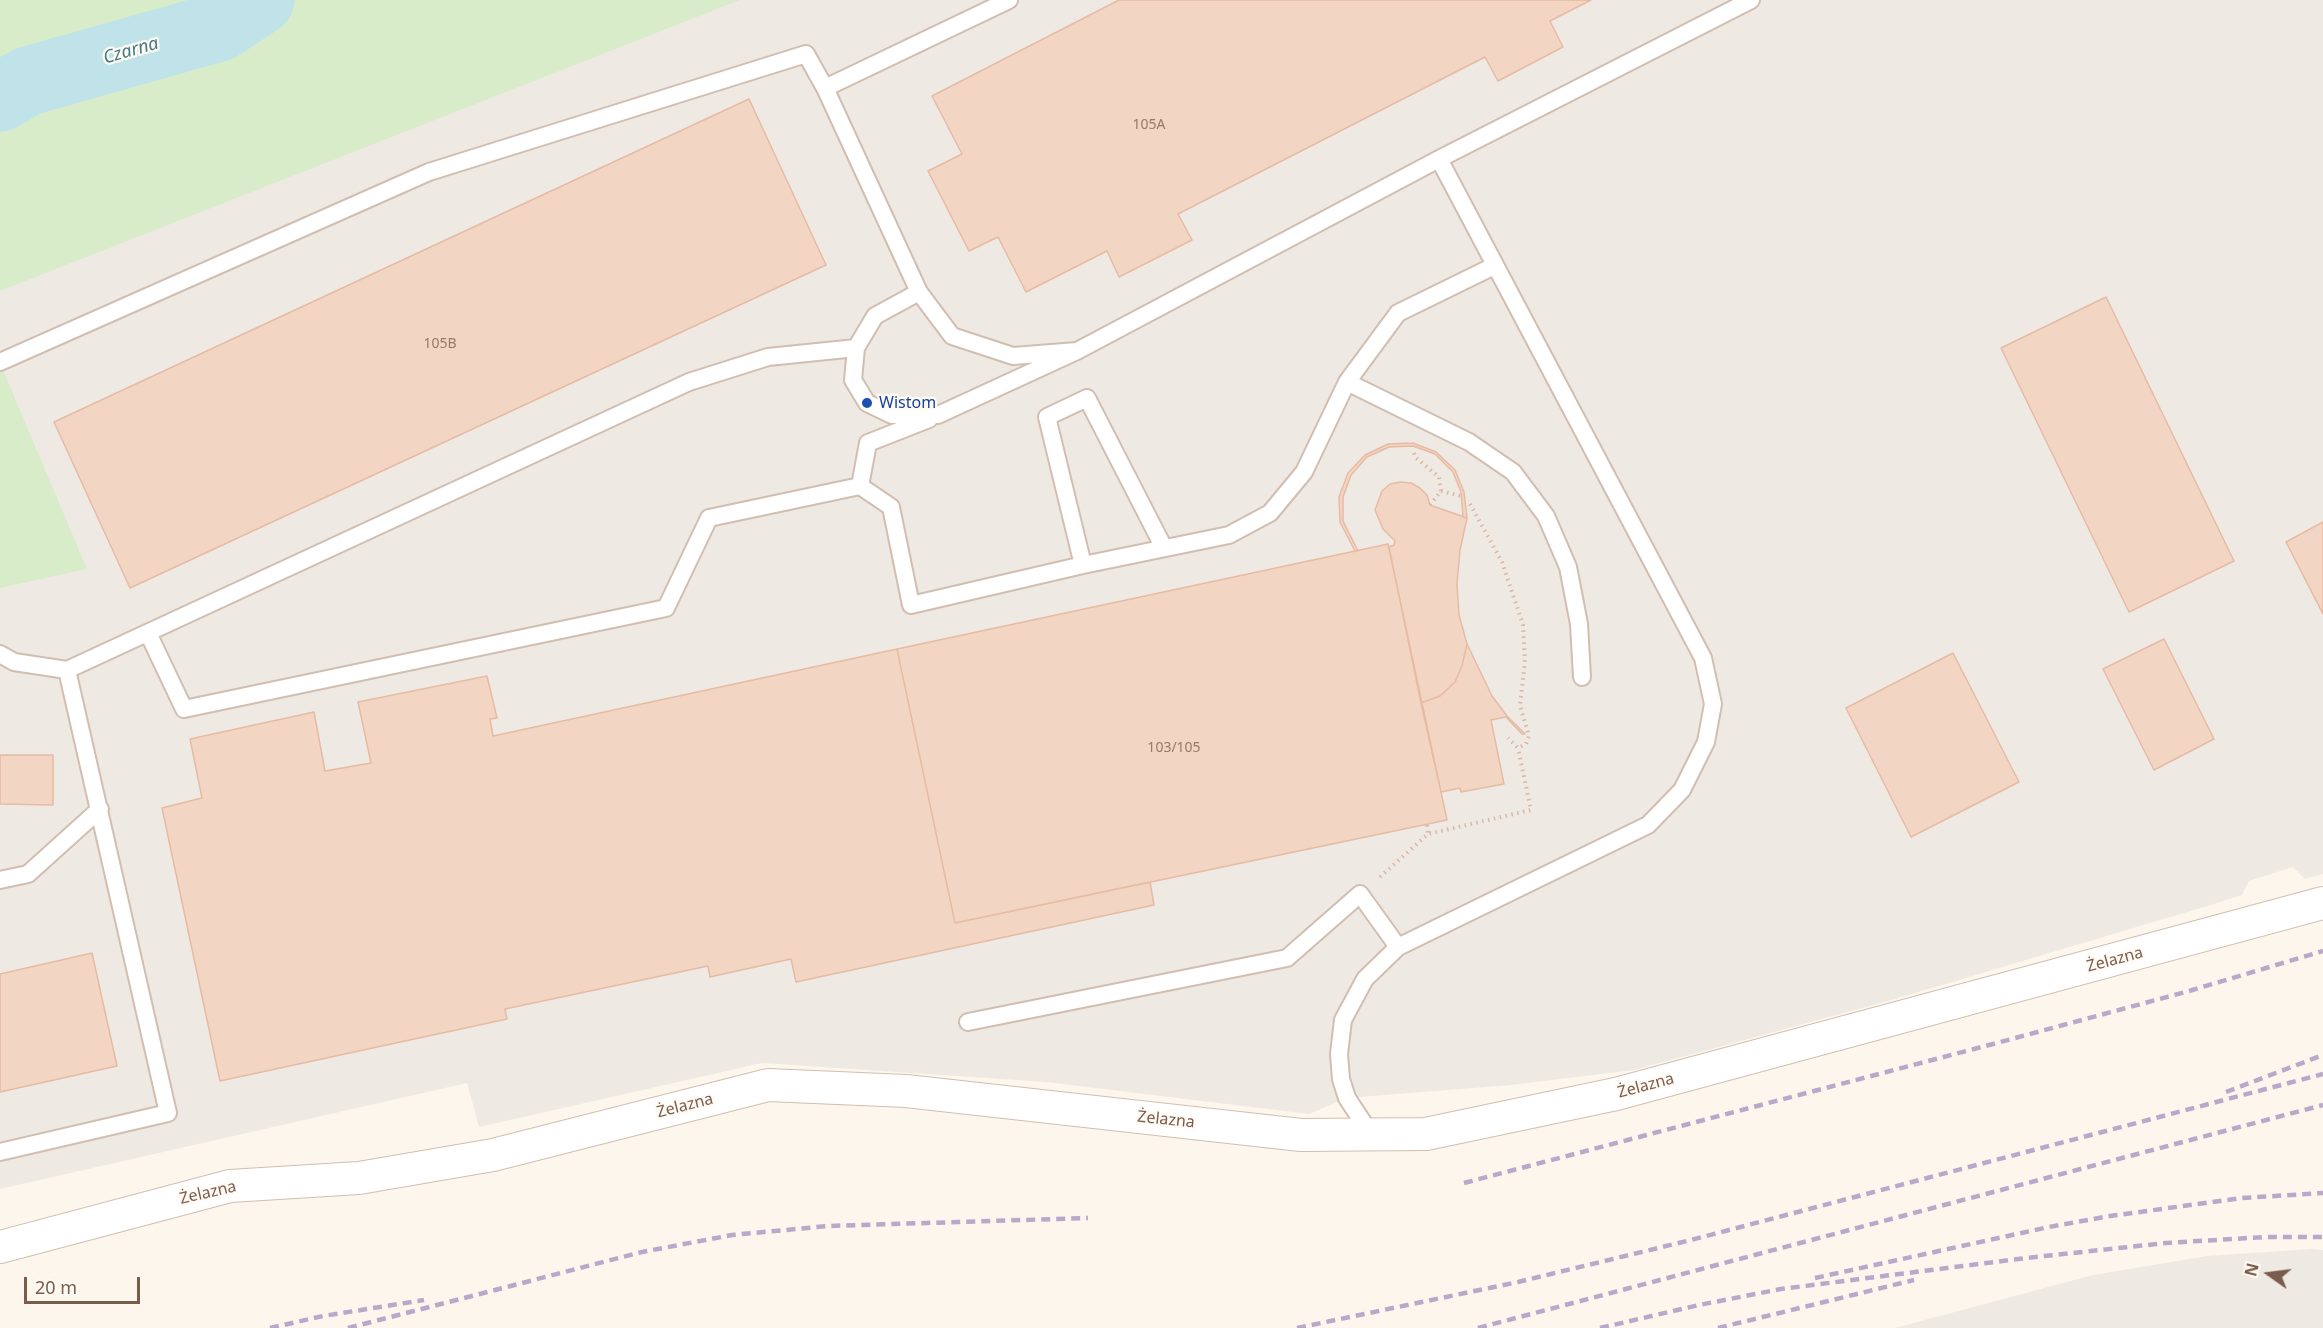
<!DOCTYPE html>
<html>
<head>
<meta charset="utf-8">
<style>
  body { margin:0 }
  #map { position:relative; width:2323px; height:1328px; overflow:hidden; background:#fdf6ec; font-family:"Noto Sans",sans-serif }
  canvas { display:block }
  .north { position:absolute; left:2239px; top:1244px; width:60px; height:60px; -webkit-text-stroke:4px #fffaf3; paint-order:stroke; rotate:284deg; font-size:16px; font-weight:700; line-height:24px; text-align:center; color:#7a5c4d }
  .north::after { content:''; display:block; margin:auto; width:21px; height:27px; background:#7a5c4d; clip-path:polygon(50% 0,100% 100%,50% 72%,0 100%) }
  .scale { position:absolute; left:24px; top:1277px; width:116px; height:27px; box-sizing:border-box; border:3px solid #7a5c4d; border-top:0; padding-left:8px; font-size:18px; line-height:21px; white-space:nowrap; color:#7a5c4d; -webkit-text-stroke:4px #fffaf3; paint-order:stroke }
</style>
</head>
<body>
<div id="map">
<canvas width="2323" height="1328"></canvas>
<div class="north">N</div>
<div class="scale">20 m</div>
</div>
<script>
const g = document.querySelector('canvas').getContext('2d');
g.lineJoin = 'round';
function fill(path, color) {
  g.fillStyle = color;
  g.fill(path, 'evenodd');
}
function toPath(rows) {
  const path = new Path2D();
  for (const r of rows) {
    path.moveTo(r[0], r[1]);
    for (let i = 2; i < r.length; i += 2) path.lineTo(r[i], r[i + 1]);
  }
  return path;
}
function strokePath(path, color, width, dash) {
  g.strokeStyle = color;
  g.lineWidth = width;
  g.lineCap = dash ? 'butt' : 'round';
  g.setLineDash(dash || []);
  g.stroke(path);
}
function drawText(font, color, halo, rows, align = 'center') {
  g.font = font + ' "Noto Sans",sans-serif';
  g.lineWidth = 4.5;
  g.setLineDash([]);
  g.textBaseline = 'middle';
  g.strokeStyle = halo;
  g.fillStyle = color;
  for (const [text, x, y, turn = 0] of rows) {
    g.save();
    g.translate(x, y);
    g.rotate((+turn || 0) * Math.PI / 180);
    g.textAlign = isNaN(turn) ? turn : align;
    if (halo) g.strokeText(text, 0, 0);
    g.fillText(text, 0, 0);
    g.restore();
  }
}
const industrial = toPath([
  [0,0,2323,0,2323,874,2305,879,2293,867,2249,881,2242,895,2214,904,1895,999,1634,1070,1511,1085,1347,1098,1309,1114,1046,1082,762,1063,479,1127,467,1083,0,1189],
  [2311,1249,2323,1250,2323,1328,1895,1328,2093,1275,2207,1256]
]);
const green = toPath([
  [0,0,740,0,0,291],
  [0,363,87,569,0,588]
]);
const river = toPath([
  [0,97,28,81,219,27,260,0]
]);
const building = toPath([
  [1119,0,1591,0,1550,21,1563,47,1498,81,1485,57,1178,214,1192,240,1119,277,1107,251,1026,292,998,237,969,251,928,171,962,154,932,96,1119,0],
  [749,99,826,265,130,588,54,422,749,99],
  [2106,297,2234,561,2129,612,2001,348,2106,297],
  [1413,443,1436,452,1455,470,1464,492,1467,518,1463,517,1461,492,1453,472,1435,454,1413,446,1389,447,1367,457,1351,475,1343,497,1343,521,1358,551,1355,551,1340,522,1339,497,1348,473,1365,455,1388,444,1413,443],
  [1401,482,1411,483,1420,488,1427,495,1430,505,1467,518,1460,550,1457,584,1459,615,1467,644,1462,666,1455,682,1440,696,1421,703,1389,547,1394,545,1395,541,1383,529,1375,510,1382,491,1390,484,1401,482],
  [2323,522,2323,614,2286,542,2323,522],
  [1388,544,1447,820,955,923,897,649,1388,544],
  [2164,639,2214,739,2154,770,2103,669,2164,639],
  [1467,644,1492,696,1507,716,1525,734,1522,734,1506,717,1491,720,1504,784,1461,792,1460,788,1441,792,1421,703,1440,696,1455,682,1462,666,1467,644],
  [897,649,955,923,1150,882,1154,905,796,982,791,959,710,977,708,966,505,1009,507,1019,220,1081,162,808,202,798,190,739,314,712,325,771,371,763,358,702,487,676,497,718,490,719,493,736,897,649],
  [1953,653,2019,782,1911,837,1846,708,1953,653],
  [0,755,53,755,53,805,0,804,0,755],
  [92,953,117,1066,0,1092,0,974,92,953]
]);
const path = toPath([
  [1414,453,1415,457,1439,477,1441,491],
  [1470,504,1502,562,1523,625,1525,660,1520,706,1529,736,1526,744,1518,748,1508,738],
  [1430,505,1441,491,1461,496],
  [1427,825,1428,834],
  [1380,877,1428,834,1531,810,1518,748]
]);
const service = toPath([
  [825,88,1009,0],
  [919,292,875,316,856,348,853,380,867,403,892,415,938,415,1077,351,1439,159,1751,0],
  [0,362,429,172,806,54,825,88,919,292,952,336,1013,356,1077,351],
  [1347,382,1469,442,1513,472,1546,516,1568,567,1579,624,1582,677],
  [860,486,891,507,911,605,1083,565,1229,535,1270,513,1304,472,1347,382,1398,313,1494,266],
  [1083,565,1047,417,1087,398,1164,548],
  [148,633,184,709,666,608,709,518,860,486,868,443,929,419],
  [0,654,14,662,67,670,168,1113,0,1152],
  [67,670,689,382,768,357,856,348],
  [0,880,28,874,100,809],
  [968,1022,1287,958,1360,894,1398,947],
  [1372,1136,1347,1098,1341,1079,1339,1054,1343,1020,1365,979,1398,947,1648,825,1682,790,1706,742,1713,704,1703,658,1439,159]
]);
const minor = toPath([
  [0,1247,230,1186,359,1178,493,1155,768,1085,906,1091,1301,1135,1426,1134,1616,1094,2323,903]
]);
const rail = toPath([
  [2226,1092,2323,1055],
  [1464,1183,1993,1044,2189,991,2323,951],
  [1815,1278,2049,1227,2110,1216,2242,1198,2323,1193],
  [270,1328,323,1316,424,1300],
  [348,1328,642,1252,732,1235,828,1226,1088,1218],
  [1297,1328,1518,1282,1691,1240,2323,1074],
  [1478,1328,2323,1105],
  [1600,1328,1699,1305,1781,1289,2026,1258,2166,1243,2265,1237,2323,1237],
  [1718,1328,1914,1280]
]);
const markers = [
  [867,403,6,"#1a4fb4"]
];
const numberNames = [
  ["105A",1149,125],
  ["105B",440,344],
  ["103/105",1174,748]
];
const transitNames = [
  ["Wistom",879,403]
];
const streetNames = [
  ["Żelazna",2115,960,-15],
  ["Żelazna",1646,1086,-15],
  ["Żelazna",685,1106,-14],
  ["Żelazna",1166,1120,6],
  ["Żelazna",208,1193,-13]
];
const waterNames = [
  ["Czarna",131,51,-16]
];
fill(industrial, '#efe9e4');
fill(green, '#d8ecc9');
strokePath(river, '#bfe3e8', 69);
fill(building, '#f3d5c3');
strokePath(building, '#e6bba3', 1.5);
strokePath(service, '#d1beb0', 20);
strokePath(minor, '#d1beb0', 34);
strokePath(path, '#d9b8a5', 4, [1.5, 4.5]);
strokePath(service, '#fff', 16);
strokePath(minor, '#fff', 32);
strokePath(rail, '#b9a8c9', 4.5, [9, 6]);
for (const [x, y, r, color] of markers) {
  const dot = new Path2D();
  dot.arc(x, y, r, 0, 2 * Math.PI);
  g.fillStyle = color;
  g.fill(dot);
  strokePath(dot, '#fffaf3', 2);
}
drawText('14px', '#987a6a', null, numberNames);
drawText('16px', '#164399', '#fffaf3', transitNames, 'left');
drawText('16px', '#7a5c4d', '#fffaf3', streetNames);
drawText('italic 18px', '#437c86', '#fffaf3', waterNames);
</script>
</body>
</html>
